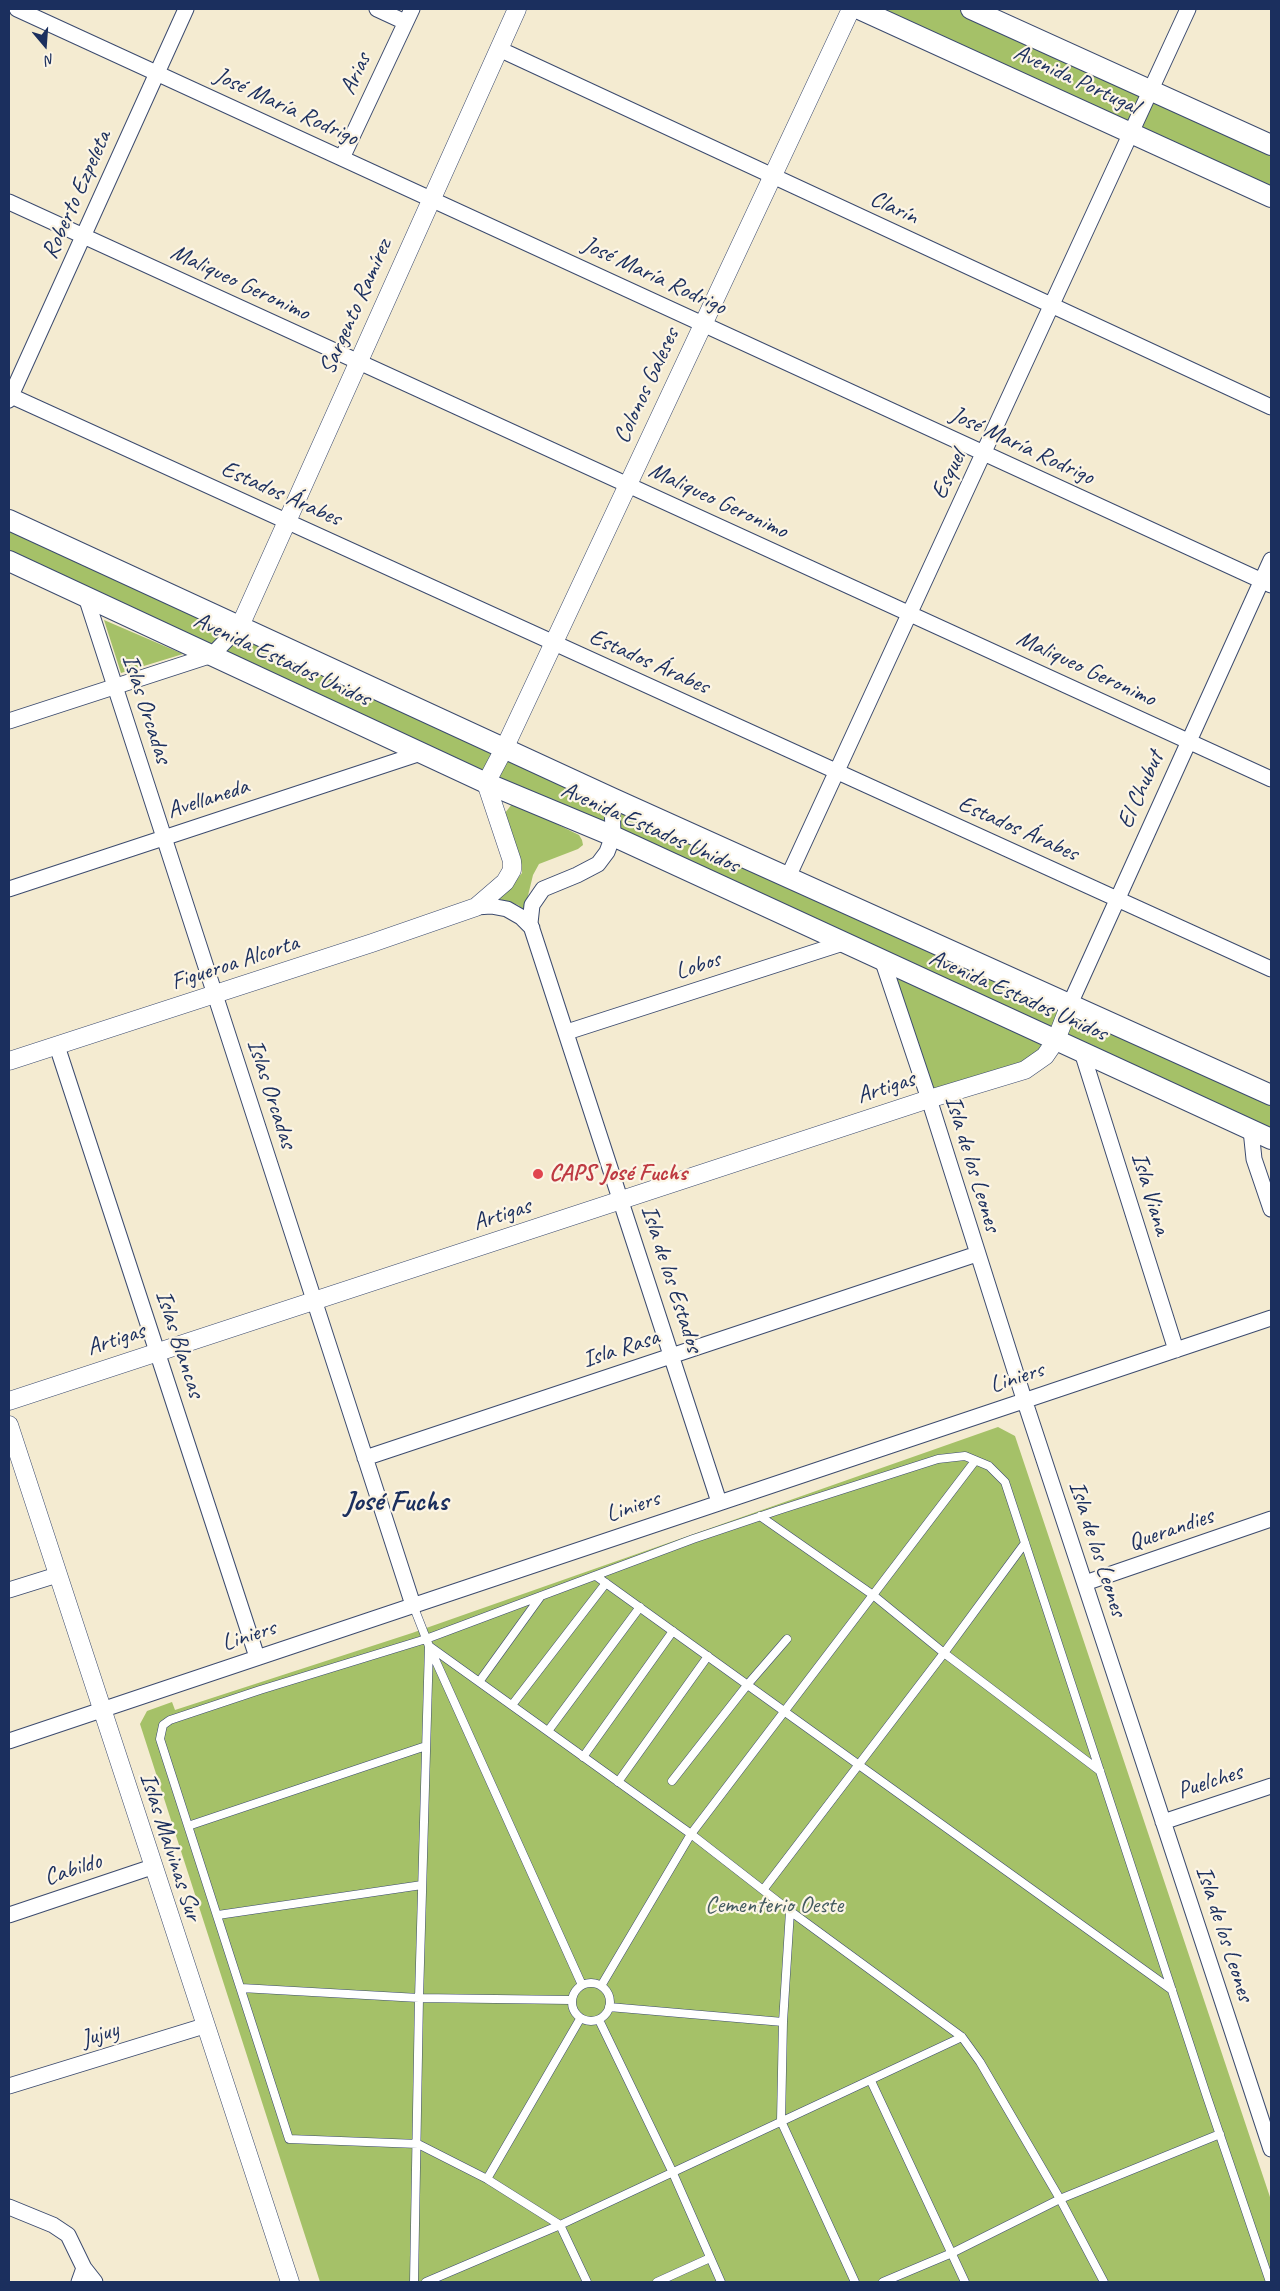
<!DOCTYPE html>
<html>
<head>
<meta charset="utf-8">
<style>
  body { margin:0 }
  #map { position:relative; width:1280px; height:2291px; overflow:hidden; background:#f4ebd1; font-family:Caveat,sans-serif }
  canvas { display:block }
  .frame { position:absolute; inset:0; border:10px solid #1b2f5e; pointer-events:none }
  .north { position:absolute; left:20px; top:20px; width:50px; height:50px; -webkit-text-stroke:4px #fcf5e5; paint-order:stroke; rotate:162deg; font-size:14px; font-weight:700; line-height:20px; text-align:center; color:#1b2f5e }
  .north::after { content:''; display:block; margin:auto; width:18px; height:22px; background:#1b2f5e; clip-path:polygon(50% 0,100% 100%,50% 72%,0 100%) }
</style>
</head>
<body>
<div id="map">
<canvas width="1280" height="2291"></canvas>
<div class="frame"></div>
<div class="north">N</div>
</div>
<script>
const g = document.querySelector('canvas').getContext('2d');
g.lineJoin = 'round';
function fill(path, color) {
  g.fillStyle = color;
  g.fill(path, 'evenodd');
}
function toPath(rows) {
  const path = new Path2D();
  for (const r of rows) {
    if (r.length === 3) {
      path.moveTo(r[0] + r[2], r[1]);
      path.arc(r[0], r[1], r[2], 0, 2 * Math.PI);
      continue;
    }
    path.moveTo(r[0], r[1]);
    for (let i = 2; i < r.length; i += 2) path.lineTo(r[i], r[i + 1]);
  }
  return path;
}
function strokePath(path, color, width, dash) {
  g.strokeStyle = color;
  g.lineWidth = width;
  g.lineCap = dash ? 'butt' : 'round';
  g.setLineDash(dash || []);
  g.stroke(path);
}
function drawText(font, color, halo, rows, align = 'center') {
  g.font = font + ' Caveat,sans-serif';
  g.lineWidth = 4.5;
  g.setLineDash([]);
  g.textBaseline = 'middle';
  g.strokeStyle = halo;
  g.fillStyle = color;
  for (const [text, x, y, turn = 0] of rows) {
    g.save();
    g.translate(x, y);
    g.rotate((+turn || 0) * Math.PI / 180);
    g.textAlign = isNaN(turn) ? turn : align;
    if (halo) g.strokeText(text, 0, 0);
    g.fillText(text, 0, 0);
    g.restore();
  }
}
const green = toPath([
  [859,9,971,9,1271,145,1271,197],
  [9,520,1271,1095,1271,1139,1056,1040,1025,1070,929,1099,885,963,9,561],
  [104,620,183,654,121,673],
  [512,804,516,804,579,835,582,840,583,845,578,849,539,864,533,875,526,904,526,912,518,905,496,898,509,889,522,873,522,865,505,813],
  [998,1427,1015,1436,1271,2200,1271,2282,320,2282,140,1724,147,1711,172,1702,175,1710,412,1633]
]);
const service = toPath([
  [760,1516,873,1595,944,1653,1100,1771],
  [596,1576,1172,1990],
  [413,1605,429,1646,582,1985],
  [429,1646,691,1834,790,1911,962,2037,980,2062,1060,2199,1104,2282],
  [479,1682,541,1596],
  [512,1705,606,1583],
  [548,1731,640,1607],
  [583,1757,673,1631],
  [672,1781,748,1684,787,1639],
  [618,1782,708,1656],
  [188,1826,426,1746],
  [763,1890,944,1653,1025,1543],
  [790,1911,783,2022,781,2121,855,2282],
  [218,1915,422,1885],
  [591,2002,19],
  [601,1986,691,1834,975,1461],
  [241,1988,419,1998,571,2000],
  [609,2007,783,2022],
  [599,2020,672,2171,721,2282],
  [871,2081,965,2282],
  [487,2179,580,2019],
  [414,2282,419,1998,429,1646],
  [426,2282,560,2225,962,2037],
  [587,2282,560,2225,487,2179,418,2144,289,2139,160,1739,163,1725,170,1720,260,1690,426,1639,693,1539,779,1510,938,1459,965,1456,989,1466,1005,1482,1207,2097,1270,2282],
  [657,2282,710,2258],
  [883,2282,952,2253,1060,2199,1220,2134]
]);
const minor = toPath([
  [17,9,1271,585],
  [377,9,405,22],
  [499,49,1271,407],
  [342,158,412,9],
  [9,202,1271,779],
  [9,395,1271,969],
  [9,400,186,9],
  [86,597,413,1605],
  [9,721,212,655,240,626],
  [612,798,613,836,607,852,598,864,577,875,543,889,532,905,530,923,719,1502],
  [788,877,1188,9],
  [9,889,421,753],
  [476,907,491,906,507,909,521,917,532,928],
  [883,962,929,1099,1024,1399,1271,2149],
  [1070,1004,1271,560],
  [567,1032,843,943],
  [57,1046,257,1657],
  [1082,1052,1176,1350],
  [1251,1130,1254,1159,1271,1209],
  [365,1458,977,1254],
  [1085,1583,1271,1519],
  [9,1590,57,1575],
  [9,1741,1271,1318],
  [1163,1822,1271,1786],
  [9,1915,152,1867],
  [9,2086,204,2026],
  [9,2207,53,2225,68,2235,84,2268,95,2282],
  [79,2282,84,2268]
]);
const tertiary = toPath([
  [240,626,517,9],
  [9,1061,372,943,476,907,505,882,512,870,512,861,486,783,504,749,851,9],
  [9,1401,929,1099,1025,1070,1045,1056,1056,1040,1070,1004],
  [9,1425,290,2282]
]);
const secondary = toPath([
  [859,9,1271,197],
  [971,9,1271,145],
  [9,520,612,798,1271,1095],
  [9,561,486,783,613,836,1271,1139]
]);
const markers = [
  [538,1174,6,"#e0444e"]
];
const streetNames = [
  ["Arias",356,74,-65],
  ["Avenida Portugal",1076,80,25],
  ["José María Rodrigo",286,107,25],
  ["Roberto Ezpeleta",77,195,-66],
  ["Clarín",894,208,25],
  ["José María Rodrigo",654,276,25],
  ["Maliqueo Geronimo",240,283,25],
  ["Sargento Ramírez",356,307,-66],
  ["Colonos Galeses",647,386,-65],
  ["José María Rodrigo",1022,446,25],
  ["Esquel",949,475,-65],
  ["Estados Árabes",281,494,24],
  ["Maliqueo Geronimo",718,501,25],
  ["Avenida Estados Unidos",282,660,25],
  ["Estados Árabes",649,662,24],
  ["Maliqueo Geronimo",1086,669,25],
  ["Islas Orcadas",146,709,72],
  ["El Chubut",1141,790,-66],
  ["Avellaneda",208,799,-18],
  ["Avenida Estados Unidos",650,828,24],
  ["Estados Árabes",1018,829,24],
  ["Figueroa Alcorta",235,963,-18],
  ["Lobos",698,966,-18],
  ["Avenida Estados Unidos",1018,996,24],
  ["Artigas",886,1088,-18],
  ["Islas Orcadas",271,1094,72],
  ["Isla de los Leones",972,1164,73],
  ["Isla Viana",1150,1194,73],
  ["Artigas",502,1215,-18],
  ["Isla de los Estados",671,1279,72],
  ["Artigas",116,1340,-18],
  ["Islas Blancas",179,1344,72],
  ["Isla Rasa",621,1349,-18],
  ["Liniers",1017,1378,-18],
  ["Liniers",633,1507,-19],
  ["Querandies",1171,1530,-19],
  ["Isla de los Leones",1097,1549,72],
  ["Liniers",249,1636,-18],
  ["Puelches",1210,1782,-18],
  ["Islas Malvinas Sur",170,1847,72],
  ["Cabildo",73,1870,-18],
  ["Isla de los Leones",1224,1934,72],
  ["Jujuy",100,2035,-17]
];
const healthNames = [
  ["CAPS José Fuchs",549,1174]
];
const parkNames = [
  ["Cementerio Oeste",774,1906]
];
const districtNames = [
  ["José Fuchs",396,1502]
];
fill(green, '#a5c168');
strokePath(service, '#3c4b6f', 9);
strokePath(minor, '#3c4b6f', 17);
strokePath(tertiary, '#3c4b6f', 19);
strokePath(secondary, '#3c4b6f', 22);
strokePath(service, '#fff', 8);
strokePath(minor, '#fff', 15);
strokePath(tertiary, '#fff', 18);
strokePath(secondary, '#fff', 20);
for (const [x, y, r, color] of markers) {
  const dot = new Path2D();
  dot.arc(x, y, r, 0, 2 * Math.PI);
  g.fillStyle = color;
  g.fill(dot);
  strokePath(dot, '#fcf5e5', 2);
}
drawText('24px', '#1b2f5e', '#fcf5e5', streetNames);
drawText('bold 24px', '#be3a42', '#fcf5e5', healthNames, 'left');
drawText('24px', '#445b61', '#fcf5e5', parkNames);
drawText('bold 29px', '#1b2f5e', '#fcf5e5', districtNames);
</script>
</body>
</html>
